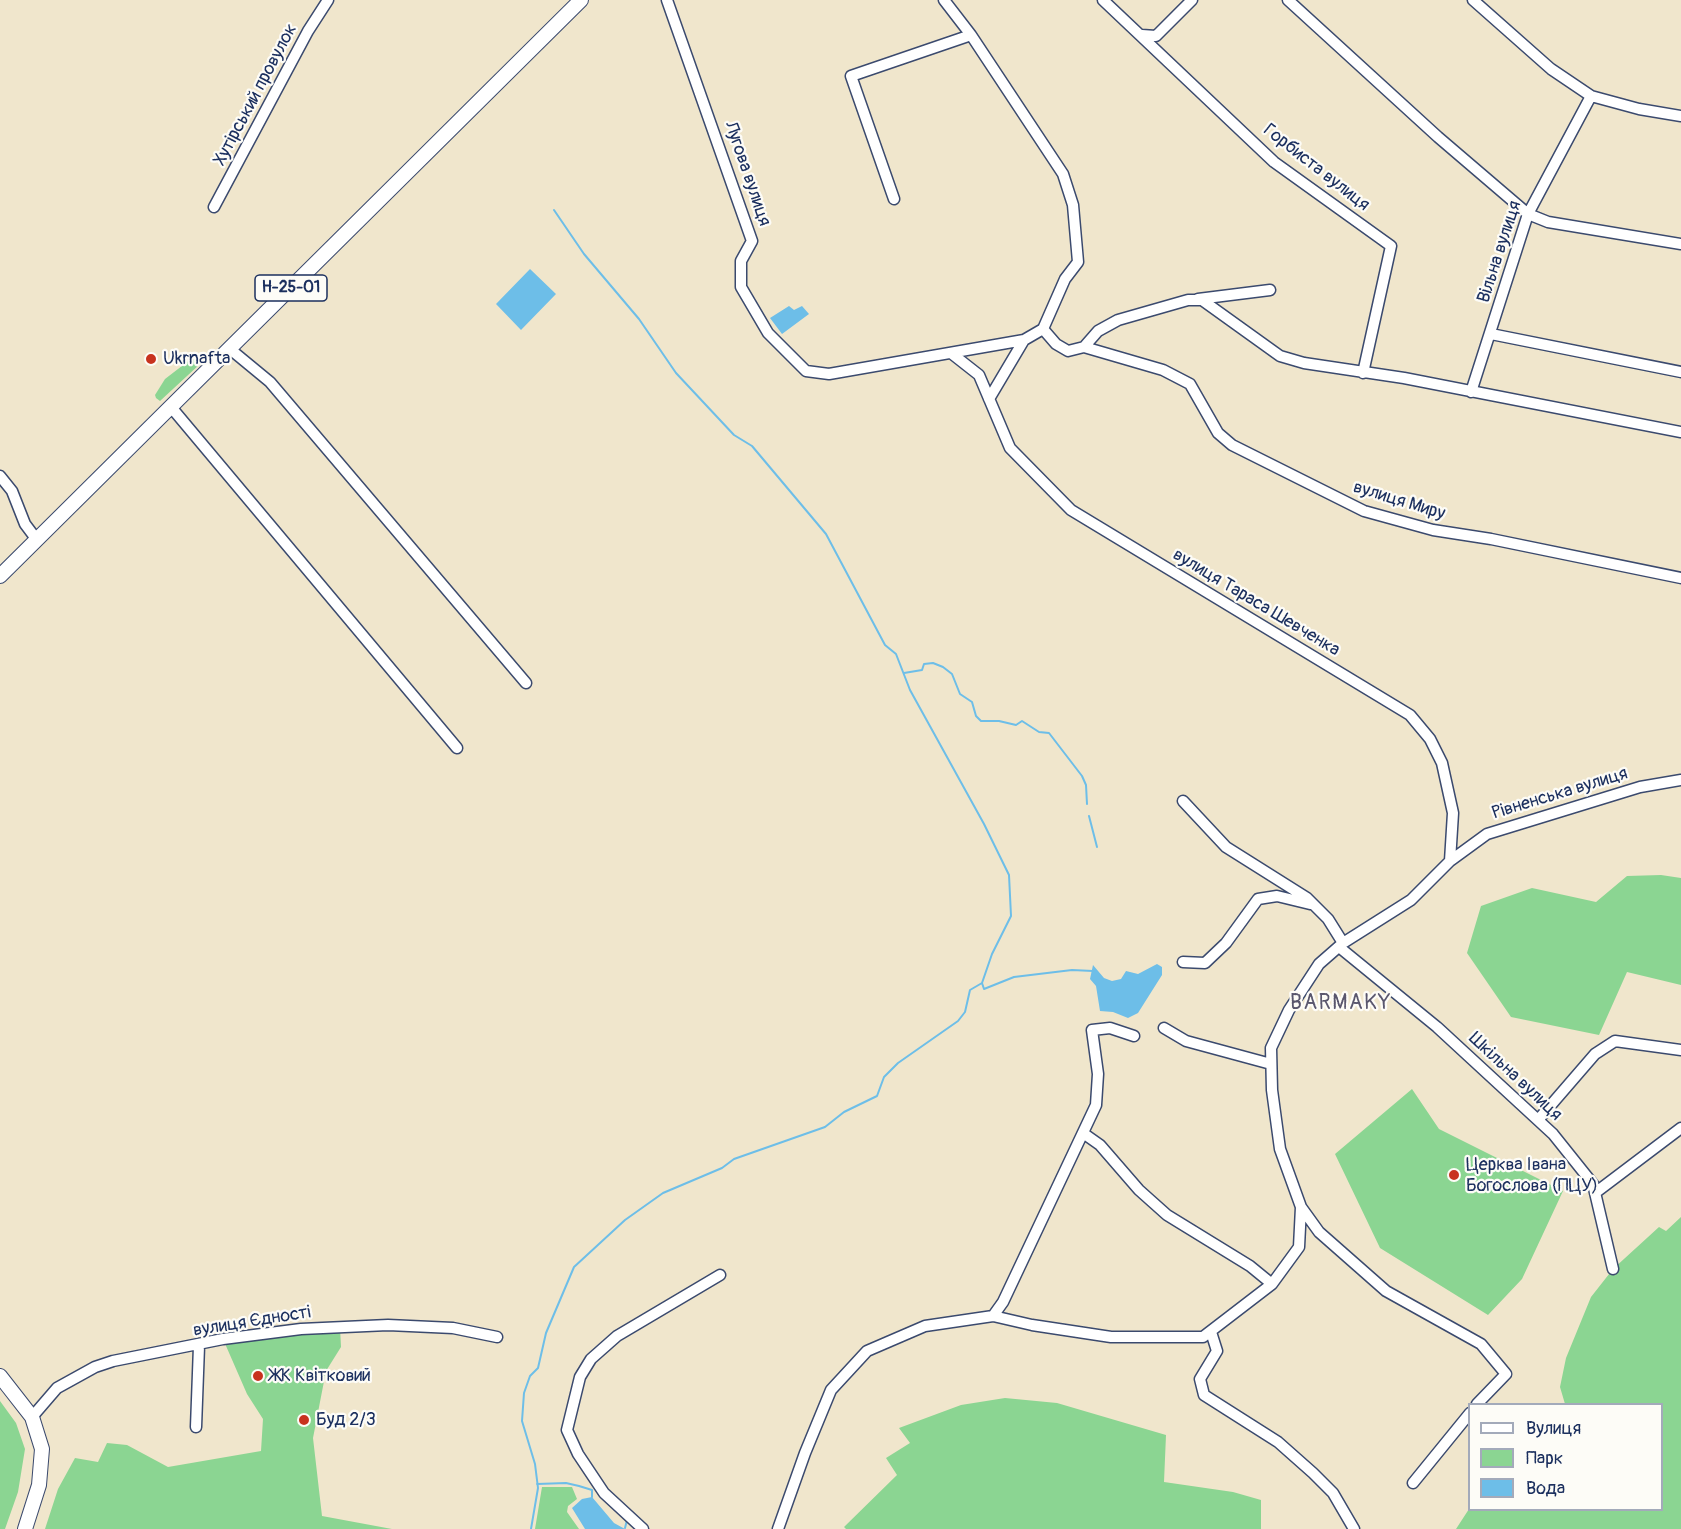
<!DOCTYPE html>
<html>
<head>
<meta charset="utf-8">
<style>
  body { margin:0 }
  #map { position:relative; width:1681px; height:1529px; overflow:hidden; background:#f0e6cc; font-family:Pangolin,sans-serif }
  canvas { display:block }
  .legend { position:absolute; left:1468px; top:1403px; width:195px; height:108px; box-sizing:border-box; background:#fdfcf7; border:2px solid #a3aaba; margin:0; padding:8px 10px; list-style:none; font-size:18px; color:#1b2f5e }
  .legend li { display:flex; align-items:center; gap:12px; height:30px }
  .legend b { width:30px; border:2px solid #a3aaba }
</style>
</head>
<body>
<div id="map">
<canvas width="1681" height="1529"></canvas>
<ul class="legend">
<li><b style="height:8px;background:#fff"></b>Вулиця</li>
<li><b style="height:16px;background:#8bd592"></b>Парк</li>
<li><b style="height:16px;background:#6dbee8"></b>Вода</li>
</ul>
</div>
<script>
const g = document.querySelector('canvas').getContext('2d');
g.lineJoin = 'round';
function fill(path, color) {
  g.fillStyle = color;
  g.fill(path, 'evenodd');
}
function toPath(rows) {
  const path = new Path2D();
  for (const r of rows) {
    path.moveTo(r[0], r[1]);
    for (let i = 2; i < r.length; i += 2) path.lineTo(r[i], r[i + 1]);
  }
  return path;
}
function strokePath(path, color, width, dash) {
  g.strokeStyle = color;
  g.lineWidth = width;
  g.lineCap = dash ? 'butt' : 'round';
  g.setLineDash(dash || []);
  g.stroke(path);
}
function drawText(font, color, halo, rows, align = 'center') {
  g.font = font + ' Pangolin,sans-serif';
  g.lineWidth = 4.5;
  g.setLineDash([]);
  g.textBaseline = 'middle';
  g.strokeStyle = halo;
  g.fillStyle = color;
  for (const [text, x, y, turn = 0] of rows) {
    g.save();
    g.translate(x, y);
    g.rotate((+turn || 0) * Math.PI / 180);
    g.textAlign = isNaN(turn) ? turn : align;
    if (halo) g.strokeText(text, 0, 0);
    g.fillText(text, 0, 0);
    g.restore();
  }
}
const green = toPath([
  [191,359,198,359,200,364,160,401,156,398,155,395,165,379],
  [1661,875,1681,878,1681,985,1627,972,1599,1035,1511,1017,1467,953,1481,906,1532,888,1596,902,1627,876],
  [1412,1089,1439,1129,1563,1191,1522,1279,1488,1315,1380,1248,1335,1154],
  [1681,1217,1681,1529,1456,1529,1469,1509,1662,1510,1662,1404,1565,1404,1560,1387,1566,1358,1591,1297,1613,1269,1659,1227,1666,1231],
  [340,1327,341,1347,326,1371,313,1438,322,1516,392,1529,45,1529,58,1489,75,1458,98,1462,107,1443,127,1445,168,1467,261,1451,263,1419,247,1394,223,1339],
  [1005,1398,1057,1403,1166,1435,1164,1482,1233,1492,1261,1500,1261,1529,846,1529,844,1527,897,1475,886,1458,910,1443,899,1428,961,1405],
  [0,1401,16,1423,25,1449,18,1492,5,1529,0,1529],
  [542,1487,572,1487,577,1499,568,1506,567,1512,579,1529,535,1529]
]);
const water = toPath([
  [530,269,556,294,521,330,496,304],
  [789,306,794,310,802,306,809,314,782,334,770,318],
  [1157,964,1162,967,1162,975,1138,1013,1128,1018,1113,1012,1100,1011,1096,986,1090,979,1093,965,1104,978,1112,981,1121,979,1126,971,1138,974],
  [592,1497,614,1523,625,1529,585,1529,572,1508,582,1499]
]);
const stream = toPath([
  [904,673,922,670,924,664,933,663,943,667,952,674,960,694,972,702,976,716,981,721,999,721,1016,725,1022,721,1039,732,1049,733,1082,776,1086,785,1087,804],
  [1089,816,1097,847],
  [982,983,984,989,1014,977,1072,970,1093,971],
  [537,1484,566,1483,579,1486,592,1490,592,1497],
  [625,1528,627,1520],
  [531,1529,538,1488,535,1464,522,1421,524,1393,530,1376,538,1368,546,1333,574,1267,625,1220,663,1193,722,1168,734,1159,825,1127,844,1112,877,1096,884,1077,898,1063,958,1021,965,1012,970,990,982,983,992,954,1011,916,1009,875,984,824,910,690,896,654,885,645,826,534,752,446,734,435,676,373,639,319,584,254,554,210]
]);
const minor = toPath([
  [667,0,752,241,741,261,741,287,768,333,806,371,829,374,1024,340],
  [944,0,971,35,1063,174,1073,205,1078,262,1065,279,1043,329,1024,340,989,399],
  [1103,0,1274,162,1391,246,1363,373],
  [1288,0,1438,137,1528,214,1548,222,1681,244],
  [1473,0,1551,69,1591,96,1639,109,1681,116],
  [1142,35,1156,36,1192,0],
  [894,199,851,76,971,35],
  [214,207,308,31,328,0],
  [1198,299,1270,290],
  [1043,329,1056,344,1068,351,1084,347,1098,331,1118,320,1188,300,1202,300,1280,356,1304,363,1404,378,1681,432],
  [1491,334,1681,372],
  [1084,347,1163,370,1190,384,1218,433,1232,445,1364,511,1433,530,1491,539,1681,578],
  [230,349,270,382,526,683],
  [951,353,979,375,1010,448,1071,510,1410,715,1430,739,1442,763,1453,813,1450,861],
  [1471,392,1528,214,1591,96],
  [171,407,457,748],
  [0,476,12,491,25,524,37,540],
  [1183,801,1226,847,1307,898,1328,919,1343,943],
  [1339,947,1437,1027,1553,1134,1593,1184,1613,1269],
  [1183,962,1205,963,1226,943,1258,899,1277,896,1310,904],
  [1164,1028,1186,1041,1271,1064],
  [1538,1120,1595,1054,1615,1041,1681,1050],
  [1083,1133,1100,1145,1139,1190,1167,1215,1250,1266,1272,1284],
  [1595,1193,1681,1128],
  [1301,1207,1319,1232,1386,1291,1481,1344,1506,1374,1477,1404],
  [993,1316,1003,1302,1096,1105,1098,1074,1092,1030,1110,1028,1134,1036],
  [1211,1332,1217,1351,1200,1379,1204,1395,1278,1442,1313,1473,1333,1493,1354,1529],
  [32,1417,57,1388,95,1367,113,1361,223,1339,301,1329,388,1325,453,1328,497,1337],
  [196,1427,199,1346],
  [1413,1483,1470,1413],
  [643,1529,604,1493,578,1454,567,1430,580,1377,591,1359,617,1336,720,1275],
  [778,1529,805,1453,831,1390,867,1351,925,1326,993,1316,1032,1325,1111,1337,1203,1337,1272,1284,1299,1247,1301,1207,1280,1149,1272,1090,1271,1048,1289,1010,1319,964,1343,943,1411,900,1450,861,1487,834,1640,787,1681,780]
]);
const major = toPath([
  [0,576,581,0],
  [0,1376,32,1417,42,1449,39,1485,25,1529]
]);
const markers = [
  [151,359,6,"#c8321e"],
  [1454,1175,6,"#c8321e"],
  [258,1376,6,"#c8321e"],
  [304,1420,6,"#c8321e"]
];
const shields = [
  [291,288,72]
];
const shieldNames = [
  ["Н-25-01",291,288]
];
const streetNames = [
  ["Хутірський провулок",256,95,-62],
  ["Горбиста вулиця",1316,168,38],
  ["Лугова вулиця",747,174,71],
  ["Вільна вулиця",1500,252,-72],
  ["вулиця Миру",1399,501,17],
  ["вулиця Тараса Шевченка",1256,603,31],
  ["Рівненська вулиця",1560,794,-17],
  ["Шкільна вулиця",1515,1077,43],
  ["вулиця Єдності",252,1322,-9]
];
const poiNames = [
  ["Ukrnafta",163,359],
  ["Церква Івана",1466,1165],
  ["Богослова (ПЦУ)",1466,1186],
  ["ЖК Квітковий",270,1376],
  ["Буд 2/3",316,1420]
];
const quarterNames = [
  ["BARMAKY",1341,1004]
];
fill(green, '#8bd592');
fill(water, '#6dbee8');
strokePath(stream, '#6dbee8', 2);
strokePath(minor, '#3b4a6e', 13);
strokePath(major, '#3b4a6e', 16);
strokePath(minor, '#fff', 10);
strokePath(major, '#fff', 14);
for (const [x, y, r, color] of markers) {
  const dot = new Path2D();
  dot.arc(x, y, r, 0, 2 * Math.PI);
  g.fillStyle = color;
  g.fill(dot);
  strokePath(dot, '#fdfcf7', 2);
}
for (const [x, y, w] of shields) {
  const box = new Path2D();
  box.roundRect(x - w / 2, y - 13, w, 26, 4.5);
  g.fillStyle = '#fdfcf7';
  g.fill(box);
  strokePath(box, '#1b2f5e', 1.5);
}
drawText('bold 16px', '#1b2f5e', null, shieldNames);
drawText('18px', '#1b2f5e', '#fdfcf7', streetNames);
drawText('18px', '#1b2f5e', '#fdfcf7', poiNames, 'left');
g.letterSpacing = '1.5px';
drawText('21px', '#59566d', '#fdfcf7', quarterNames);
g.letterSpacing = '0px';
</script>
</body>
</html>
